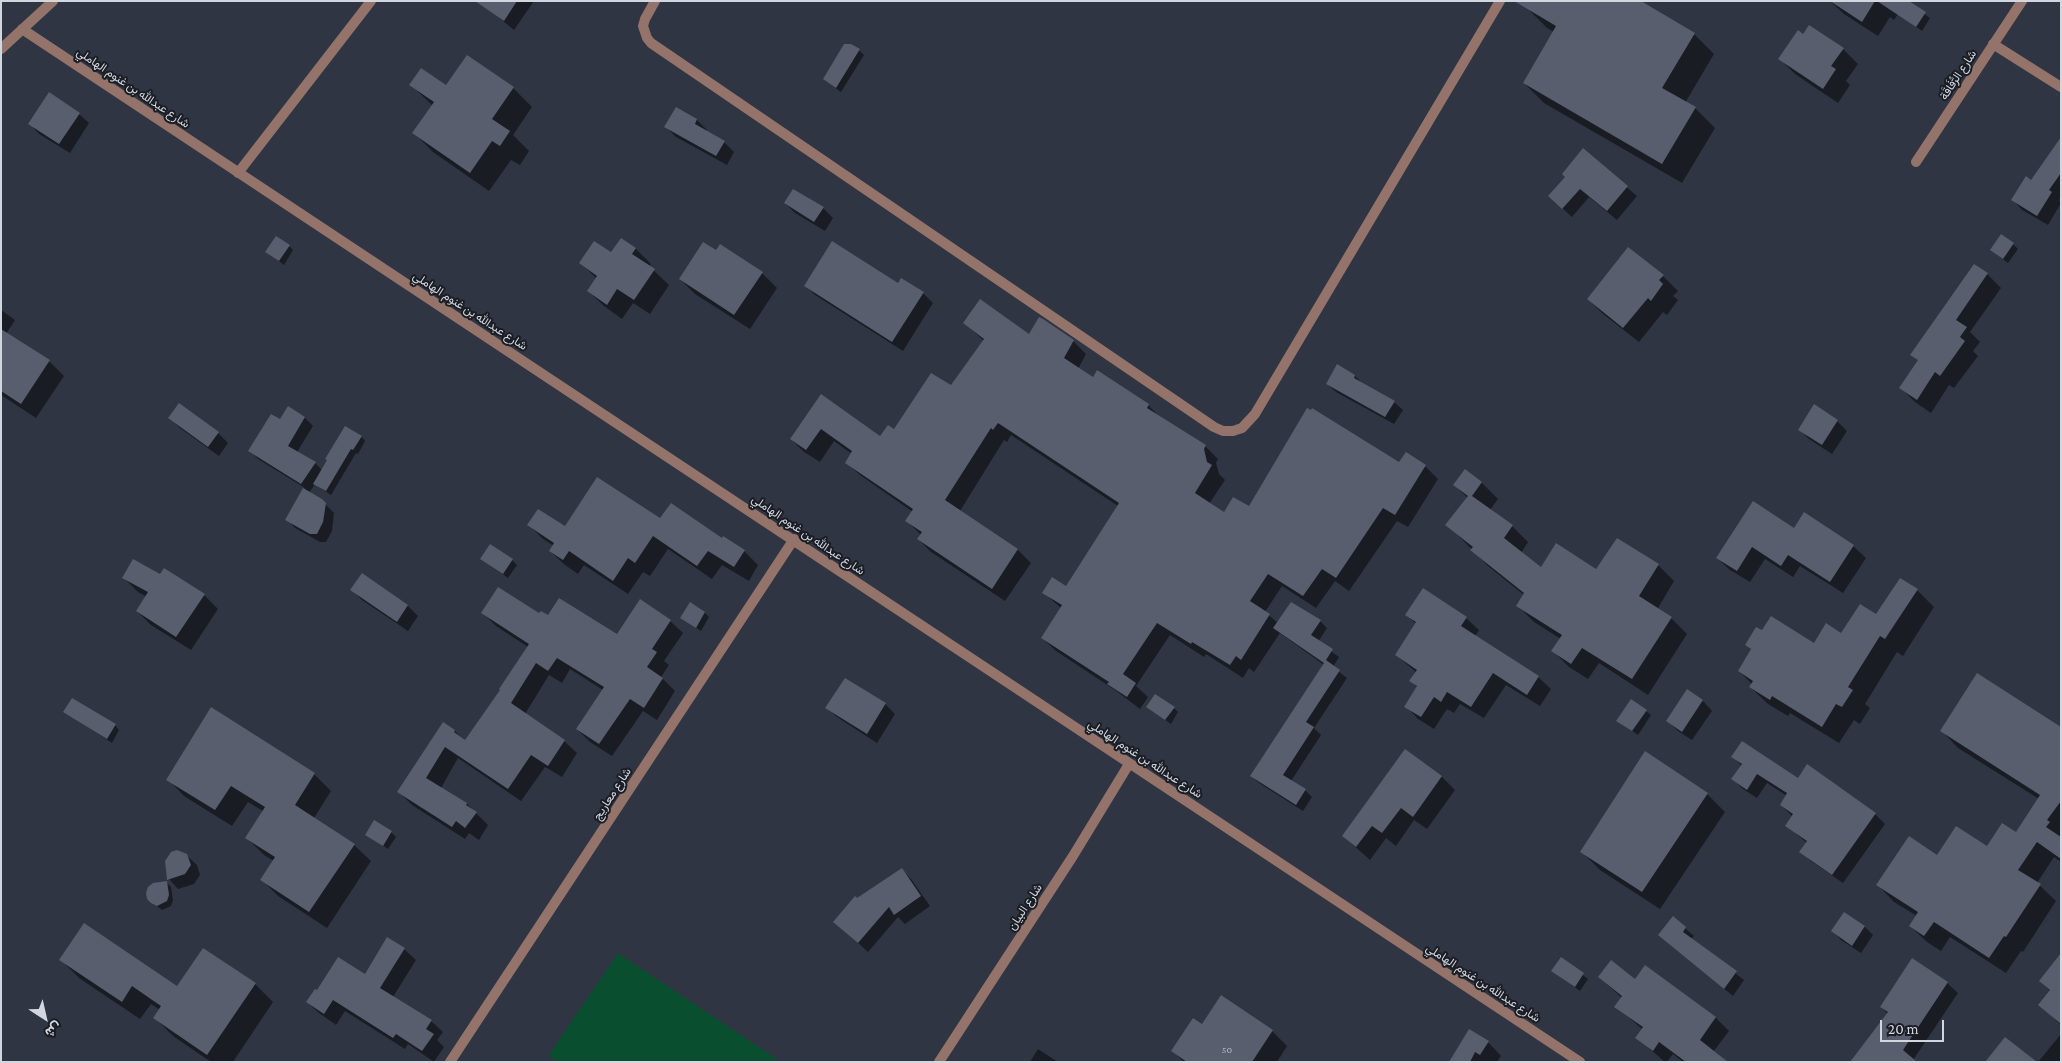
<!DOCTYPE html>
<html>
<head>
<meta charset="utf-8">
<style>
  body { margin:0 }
  #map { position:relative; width:2062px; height:1063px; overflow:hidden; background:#303543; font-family:"Crimson Pro",Vazirmatn,serif }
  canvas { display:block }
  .frame { position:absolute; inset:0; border:2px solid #d2d6df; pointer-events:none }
  .north { position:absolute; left:20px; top:993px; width:50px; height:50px; -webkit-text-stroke:4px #1a1d23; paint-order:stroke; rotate:145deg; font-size:14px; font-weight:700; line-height:20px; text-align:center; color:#d2d6df }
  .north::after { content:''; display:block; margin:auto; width:18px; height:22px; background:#d2d6df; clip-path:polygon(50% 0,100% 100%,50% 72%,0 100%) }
  .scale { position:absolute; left:1880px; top:1020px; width:64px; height:22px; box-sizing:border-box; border:2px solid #d2d6df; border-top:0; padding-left:6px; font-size:15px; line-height:18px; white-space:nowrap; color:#d2d6df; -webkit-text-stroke:4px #1a1d23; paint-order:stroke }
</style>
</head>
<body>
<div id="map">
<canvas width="2062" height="1063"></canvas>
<div class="frame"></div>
<div class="north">ش</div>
<div class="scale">20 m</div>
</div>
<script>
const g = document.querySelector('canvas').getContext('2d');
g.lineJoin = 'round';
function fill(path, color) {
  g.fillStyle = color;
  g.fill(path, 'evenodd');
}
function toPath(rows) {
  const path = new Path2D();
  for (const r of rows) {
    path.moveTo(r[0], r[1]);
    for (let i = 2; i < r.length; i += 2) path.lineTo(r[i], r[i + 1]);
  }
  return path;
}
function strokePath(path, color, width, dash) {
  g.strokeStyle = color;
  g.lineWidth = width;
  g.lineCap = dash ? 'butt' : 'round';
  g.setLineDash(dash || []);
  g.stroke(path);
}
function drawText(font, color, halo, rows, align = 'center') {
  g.font = font + ' "Crimson Pro",Vazirmatn,serif';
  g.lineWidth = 4;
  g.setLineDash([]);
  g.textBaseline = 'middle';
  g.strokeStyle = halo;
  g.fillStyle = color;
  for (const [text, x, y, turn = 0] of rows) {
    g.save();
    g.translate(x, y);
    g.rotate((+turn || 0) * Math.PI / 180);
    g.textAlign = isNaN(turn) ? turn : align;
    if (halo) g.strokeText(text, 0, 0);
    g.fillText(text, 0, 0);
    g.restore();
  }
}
const green = toPath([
  [618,953,777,1059,775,1062,558,1062,549,1055]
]);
const shadow = toPath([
  [497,1,534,1,514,30,491,11],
  [1830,1,1906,1,1894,20,1890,17,1878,36,1844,14],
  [1912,5,1930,18,1922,31,1901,16],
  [1527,8,1694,34,1714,54,1685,103,1695,108,1715,128,1682,183,1544,103,1524,83,1554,32,1547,28],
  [1803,35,1843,49,1858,64,1846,81,1850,85,1838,103,1795,74,1780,59],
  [859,50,864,55,841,92,824,79],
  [411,85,513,88,532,107,513,135,529,151,520,165,511,160,489,191,433,152,414,133,433,106],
  [79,114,89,123,70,153,39,134,30,124],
  [697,120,707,130,706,131,724,142,734,152,727,165,676,137,666,127],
  [2061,148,2061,197,2059,200,2061,203,2048,225,2022,210,2013,200],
  [1583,150,1637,196,1617,220,1589,197,1572,217,1559,205,1566,177],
  [785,203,823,208,833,218,825,231,795,213],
  [621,239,636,249,651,264,649,266,669,285,650,314,633,303,622,319,604,306,588,291,597,279,581,263,612,254],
  [2013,244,2018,249,2008,263,1991,250],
  [289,246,293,250,284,265,267,252],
  [716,252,762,273,777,288,750,329,695,294,680,279],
  [1987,274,2001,288,1970,332,1980,342,1973,351,1978,356,1954,388,1949,385,1931,413,1915,402,1901,388,1919,361,1912,355],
  [1663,276,1678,291,1673,296,1678,300,1667,315,1663,312,1639,342,1603,314,1588,299],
  [902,280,923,293,933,303,903,351,815,295,805,285,899,285],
  [1,310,15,320,6,334,49,361,64,376,36,418,1,395],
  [965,323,1029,336,1073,341,1086,354,1078,369,1093,379,1148,405,1161,418,1205,446,1218,459,1216,463,1219,474,1225,480,1209,504,1224,514,1249,508,1400,464,1425,466,1438,479,1408,527,1397,521,1349,591,1335,581,1316,608,1282,586,1265,612,1278,623,1320,621,1327,628,1318,642,1339,657,1333,667,1347,678,1314,728,1321,735,1291,781,1305,790,1312,797,1303,811,1259,783,1251,776,1324,665,1280,633,1254,672,1249,668,1243,678,1206,654,1204,657,1170,635,1136,686,1148,697,1140,709,1115,690,1056,651,1042,638,1061,608,1044,593,1066,587,1118,506,1011,435,1007,442,1004,440,960,511,1018,550,1031,563,1005,601,931,552,918,539,921,535,907,521,913,512,860,475,846,462,852,454,834,441,820,462,804,452,791,439,821,396,880,438,895,431,951,387,984,341],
  [1337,366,1355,376,1364,385,1394,402,1403,410,1394,424,1336,392,1327,384],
  [288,408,305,418,313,426,297,452,315,463,322,470,361,436,365,441,358,454,356,453,331,495,315,484,309,493,325,504,334,513,332,531,326,542,320,542,295,528,287,519,305,488,258,459,250,451,280,421],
  [170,418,218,433,228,443,219,456,180,428],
  [1837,421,1847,431,1832,454,1809,439,1799,429],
  [1465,470,1482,483,1498,499,1490,510,1512,526,1528,542,1521,553,1541,569,1597,570,1617,539,1658,565,1674,581,1658,608,1671,618,1687,634,1648,695,1599,663,1588,679,1569,667,1553,651,1561,639,1534,622,1518,606,1524,595,1488,566,1447,524,1468,498,1454,485],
  [661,520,723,540,744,551,758,565,749,581,722,565,712,579,668,549,650,576,643,572,628,594,584,565,578,574,565,565,550,551,554,546,543,539,529,525,565,528],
  [1794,529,1853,546,1866,558,1843,593,1800,566,1793,577,1765,559,1750,582,1730,570,1717,558],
  [482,559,512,560,517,565,508,578],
  [362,575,408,606,418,616,408,631,362,600,352,590],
  [160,576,204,595,218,609,191,650,151,625,137,611,147,597,138,592,124,578],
  [1900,580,1917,590,1934,607,1903,656,1897,652,1865,704,1870,708,1860,724,1854,720,1839,743,1790,713,1788,716,1768,704,1750,687,1752,684,1739,671,1752,650,1746,645,1762,632,1814,645,1842,634,1876,616],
  [483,613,540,615,617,636,670,621,683,633,664,661,669,665,661,677,675,691,657,720,643,711,612,756,590,742,577,729,603,690,570,669,562,683,549,675,525,714,564,741,577,753,562,777,545,767,521,801,458,758,441,788,467,804,488,825,479,840,469,833,465,839,412,805,399,792,454,730,466,742,501,690,528,647,496,626],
  [705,613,709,617,701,631,682,618],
  [1407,615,1466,618,1479,630,1475,636,1538,677,1551,689,1540,706,1506,685,1484,718,1460,704,1454,713,1447,709,1434,729,1418,719,1406,706,1418,688,1411,681,1417,673,1396,655,1416,624],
  [845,679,885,704,895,714,877,743,837,717,827,708],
  [1688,691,1703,701,1712,711,1692,740,1678,731,1668,721],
  [1147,707,1174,708,1178,712,1171,724],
  [1646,711,1651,715,1638,735,1618,721],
  [65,712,115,725,119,730,112,743],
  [2061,728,2061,862,2054,857,2037,883,2056,901,2023,952,2021,951,2006,973,1950,937,1941,951,1927,942,1910,926,1917,916,1894,902,1878,885,1938,856,1987,847,2016,834,2039,799,1958,748,1942,731],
  [1405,751,1442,777,1455,790,1427,829,1414,820,1396,846,1386,838,1370,860,1343,836],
  [1733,757,1798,780,1875,814,1885,824,1843,883,1811,861,1801,851,1807,843,1787,826,1793,817,1781,805,1787,796,1767,783,1757,798,1743,789,1733,779,1742,766],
  [314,774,331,791,314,818,354,845,371,861,327,928,278,896,261,879,274,861,264,855,247,838,263,811,248,802,232,826,184,796,168,779],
  [1707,794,1725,812,1660,909,1600,870,1582,852],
  [391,832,396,837,388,849,366,834],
  [186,855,197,865,200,875,194,884,178,889,169,879],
  [901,869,911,879,930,906,905,924,898,917,868,952,845,931],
  [167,883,171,887,173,900,171,906,162,910,152,902],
  [1844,913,1865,927,1873,935,1861,953,1841,940,1833,931],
  [1673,918,1694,936,1691,939,1744,980,1733,996,1668,943],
  [404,949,416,960,393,997,431,1021,443,1032,437,1040,444,1047,434,1062,408,1044,405,1049,345,1011,336,1025,319,1013,307,1002,318,992,365,975],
  [2061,956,2061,1025,2040,1005,2051,992,2040,981],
  [1561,959,1588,979,1580,991,1558,975],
  [61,960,178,988,255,984,273,1002,233,1062,211,1062,173,1036,155,1018,160,1010,151,1004,140,1019,79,978],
  [1645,967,1716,1018,1729,1031,1713,1052,1726,1062,1683,1062,1673,1054,1667,1062,1665,1062,1637,1038,1643,1030,1616,1006,1622,998,1599,977,1635,981],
  [1947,983,1958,993,1913,1060,1851,1062,1888,1014,1881,1007],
  [1202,1026,1272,1031,1287,1046,1277,1062,1184,1062,1173,1051],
  [2061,1034,2061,1062,2038,1062],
  [1488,1042,1501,1056,1497,1062,1451,1062],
  [1038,1049,1058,1062,1030,1062]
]);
const building = toPath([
  [475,1,517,1,504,21],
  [1514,1,1641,1,1695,33,1662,88,1696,107,1662,164,1523,83,1556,26],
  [1830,1,1875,1,1862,22],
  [1877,1,1909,1,1926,12,1916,27],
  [1809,25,1844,48,1831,66,1836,69,1823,89,1778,59,1798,30,1803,34],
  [844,44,851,44,860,49,836,88,823,79],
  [467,55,514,87,492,119,510,131,500,146,492,141,470,173,412,133,434,102,409,85,421,68,446,85],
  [49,92,80,113,59,144,28,124],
  [676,107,697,119,695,124,725,141,716,156,664,127],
  [2061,137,2061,173,2049,190,2052,192,2037,216,2011,200,2026,176,2031,180],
  [1583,148,1628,186,1607,211,1580,189,1562,209,1548,196,1565,177,1562,174],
  [793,189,824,207,814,222,784,203],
  [2001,234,2014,243,2003,259,1990,250],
  [276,236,290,245,279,261,265,252],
  [621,238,636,248,632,254,655,269,634,300,617,289,607,305,587,291,597,276,579,263,594,241,611,252],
  [832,241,898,283,901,278,924,292,892,342,804,286],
  [703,242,716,250,720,244,763,272,734,315,679,279],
  [1628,247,1664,275,1659,280,1663,284,1651,301,1648,298,1623,328,1587,299],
  [1974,264,1988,273,1956,320,1967,327,1960,337,1965,341,1940,376,1935,372,1917,400,1899,388,1918,360,1910,355],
  [980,299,1029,334,1039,317,1043,319,1074,340,1064,358,1093,377,1097,370,1149,404,1147,408,1206,445,1204,449,1207,462,1212,465,1195,493,1224,512,1233,497,1249,506,1307,408,1311,410,1312,408,1399,462,1406,452,1426,465,1395,515,1383,508,1336,578,1322,569,1303,596,1268,574,1250,601,1270,614,1241,660,1236,656,1230,665,1192,642,1191,644,1157,623,1123,674,1136,683,1127,697,1107,684,1109,682,1041,638,1062,605,1042,593,1052,577,1066,586,1119,503,998,423,993,430,991,428,945,500,1018,549,992,589,917,539,922,532,905,521,913,509,845,463,852,451,821,429,806,450,790,439,821,394,880,436,888,425,894,429,931,373,951,385,984,339,963,323],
  [1,329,50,360,21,404,1,391],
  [1337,364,1355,375,1354,378,1395,401,1385,417,1326,384],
  [179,403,219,432,208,447,168,418],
  [1814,404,1838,420,1822,445,1798,430],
  [288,406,305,417,288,446,316,462,301,484,248,451,271,414,280,419],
  [345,426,362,436,353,450,351,449,326,491,313,484,327,460,325,459],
  [1465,469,1482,482,1472,496,1513,525,1504,538,1541,567,1556,543,1596,569,1617,538,1659,564,1639,596,1672,617,1632,679,1582,648,1571,664,1551,651,1562,635,1516,606,1524,593,1470,550,1473,547,1445,525,1468,496,1453,485],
  [597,477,660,518,671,503,722,538,723,536,745,550,734,567,708,551,697,566,653,536,635,563,628,558,613,581,569,551,563,560,549,551,554,543,527,525,538,509,565,526],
  [303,488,322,499,326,503,323,522,317,534,310,534,285,520],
  [1753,501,1794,528,1804,512,1854,545,1830,582,1788,555,1781,566,1752,547,1737,571,1716,558],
  [490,544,513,559,503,574,480,559],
  [133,559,160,574,164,568,205,594,176,637,136,611,148,592,122,578],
  [362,573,408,605,397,622,350,590],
  [1900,578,1918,589,1885,639,1880,636,1848,687,1853,690,1842,707,1836,704,1822,727,1772,696,1770,700,1749,687,1753,681,1738,671,1751,649,1745,645,1756,627,1762,630,1771,616,1814,643,1826,623,1841,633,1860,604,1876,614],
  [498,587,539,613,541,611,548,615,559,598,617,634,640,599,671,620,652,649,657,652,647,667,663,678,644,708,630,699,599,744,576,729,604,687,557,658,548,671,536,663,511,703,565,740,548,766,531,755,508,789,445,747,426,778,467,803,466,805,477,812,465,828,456,821,452,827,397,792,443,722,455,730,454,732,465,740,500,690,499,689,529,644,481,613],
  [1423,588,1467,617,1461,626,1539,676,1527,695,1493,673,1471,707,1447,692,1441,702,1434,697,1421,717,1404,707,1417,686,1409,681,1417,670,1395,655,1416,622,1405,615],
  [690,602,705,612,696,628,680,618],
  [1291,602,1321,620,1311,635,1333,649,1326,660,1340,670,1306,722,1314,727,1283,775,1306,789,1296,805,1250,776,1324,663,1273,628],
  [1977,673,2061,727,2061,801,2047,820,2050,822,2046,827,2061,837,2061,859,2037,842,2018,870,2041,884,2006,937,2004,936,1989,958,1934,922,1924,936,1909,926,1918,912,1876,885,1909,836,1937,855,1956,826,1987,846,2002,823,2016,832,2040,795,1940,731],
  [845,678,886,703,867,734,825,708],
  [1687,689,1703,700,1682,732,1666,721],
  [1155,694,1175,707,1165,720,1146,707],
  [72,698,116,724,107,739,63,712],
  [1631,699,1647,710,1632,731,1616,721],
  [211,707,315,773,295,805,355,844,309,912,260,880,275,857,245,838,265,807,231,786,215,810,166,780],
  [1742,741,1798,778,1807,764,1876,813,1832,875,1799,852,1807,841,1785,826,1793,814,1780,805,1787,793,1757,774,1747,790,1731,779,1742,764,1731,757],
  [1405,749,1442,776,1413,817,1401,808,1382,833,1372,826,1356,847,1342,836],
  [1645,751,1708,793,1642,892,1580,852],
  [374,820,392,831,383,846,365,835],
  [177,850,187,854,191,865,185,874,167,880,165,861,171,852],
  [902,868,921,896,894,915,889,907,858,943,833,922,855,896,857,898],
  [167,881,169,895,167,901,157,906,151,903,147,899,146,893,148,887,153,883],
  [1844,912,1865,926,1852,946,1831,931],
  [1673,916,1686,927,1683,932,1737,971,1724,989,1658,935],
  [84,923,177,986,203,948,256,983,207,1055,153,1018,161,1006,132,986,122,1002,59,960],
  [387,937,405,948,380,988,432,1020,426,1029,434,1034,422,1051,396,1034,393,1038,333,1000,324,1014,306,1002,315,989,317,990,338,957,365,974],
  [2061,953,2061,1024,2038,1005,2050,990,2039,981],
  [1561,957,1584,973,1575,987,1551,971],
  [1912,958,1948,982,1903,1050,1917,1062,1850,1062,1888,1012,1880,1007],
  [1611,960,1635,979,1645,965,1716,1017,1700,1040,1728,1062,1686,1062,1659,1042,1653,1051,1635,1038,1643,1027,1614,1007,1622,996,1598,977],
  [1221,995,1273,1030,1252,1062,1187,1062,1171,1051,1193,1018,1202,1024],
  [1469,1029,1489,1041,1480,1055,1475,1052,1470,1062,1449,1062],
  [2005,1037,2037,1062,1985,1062]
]);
const street = toPath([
  [655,1,645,19,643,26,647,38,651,43,1214,427,1223,431,1233,431,1242,428,1255,414,1500,1],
  [22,29,1580,1062],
  [1993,44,2061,87],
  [1,49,53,1],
  [1916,162,2022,1],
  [238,173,371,1],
  [450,1062,794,539],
  [939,1062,1073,856,1129,764]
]);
const numberNames = [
  ["50",1227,1050]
];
const streetNames = [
  ["شارع الرُّفَاقَة",1958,75,-57],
  ["شارع عبدالله بن غنوم الهاملي",133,88,34],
  ["شارع عبدالله بن غنوم الهاملي",470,311,33],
  ["شارع عبدالله بن غنوم الهاملي",808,535,34],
  ["شارع عبدالله بن غنوم الهاملي",1145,759,33],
  ["شارع معاريج",612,794,-57],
  ["شارع البيان",1025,907,-57],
  ["شارع عبدالله بن غنوم الهاملي",1483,983,33]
];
fill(green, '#0a4e30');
fill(shadow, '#0007');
fill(building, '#585e6d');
strokePath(street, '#94736a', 10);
drawText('10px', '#b4b8c2', null, numberNames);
drawText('12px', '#d2d6df', '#1a1d23', streetNames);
</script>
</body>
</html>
